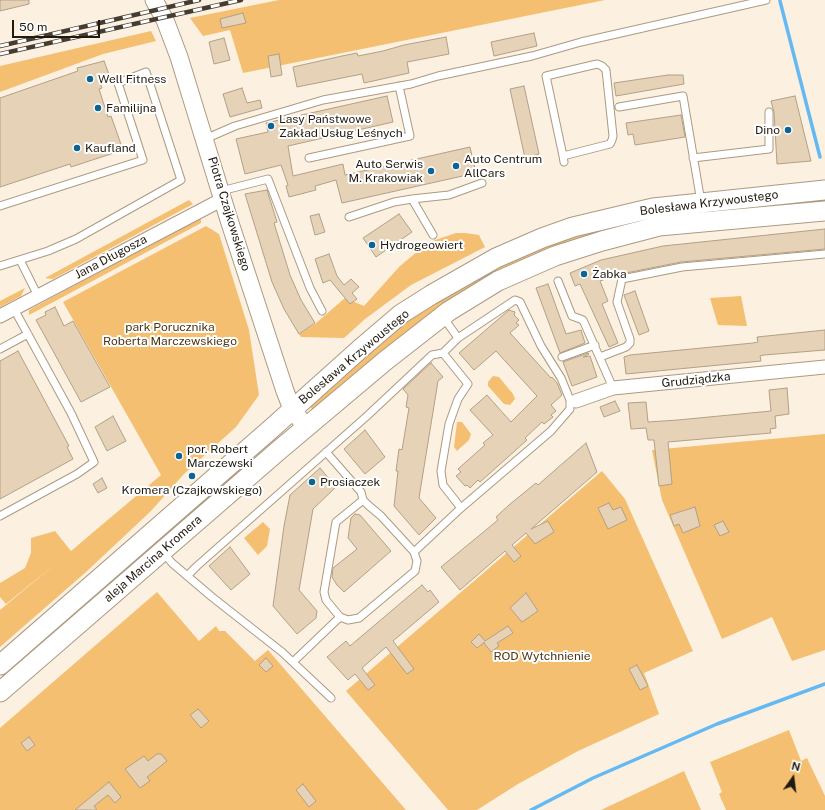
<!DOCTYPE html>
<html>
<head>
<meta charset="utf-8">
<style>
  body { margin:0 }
  #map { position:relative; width:825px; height:810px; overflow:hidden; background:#fcf0e0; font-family:"Public Sans",sans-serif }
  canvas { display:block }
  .north { position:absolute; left:773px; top:758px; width:40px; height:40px; -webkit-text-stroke:3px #fff; paint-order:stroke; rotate:14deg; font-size:11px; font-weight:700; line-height:16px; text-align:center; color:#211a10 }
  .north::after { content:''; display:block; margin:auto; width:14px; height:18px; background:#211a10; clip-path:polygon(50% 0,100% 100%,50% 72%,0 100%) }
  .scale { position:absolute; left:12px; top:20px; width:88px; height:18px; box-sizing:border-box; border:2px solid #211a10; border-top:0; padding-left:5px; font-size:12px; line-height:14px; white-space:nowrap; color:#211a10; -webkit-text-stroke:3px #fff; paint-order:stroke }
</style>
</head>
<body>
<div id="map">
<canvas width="825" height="810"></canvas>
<div class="north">N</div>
<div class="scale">50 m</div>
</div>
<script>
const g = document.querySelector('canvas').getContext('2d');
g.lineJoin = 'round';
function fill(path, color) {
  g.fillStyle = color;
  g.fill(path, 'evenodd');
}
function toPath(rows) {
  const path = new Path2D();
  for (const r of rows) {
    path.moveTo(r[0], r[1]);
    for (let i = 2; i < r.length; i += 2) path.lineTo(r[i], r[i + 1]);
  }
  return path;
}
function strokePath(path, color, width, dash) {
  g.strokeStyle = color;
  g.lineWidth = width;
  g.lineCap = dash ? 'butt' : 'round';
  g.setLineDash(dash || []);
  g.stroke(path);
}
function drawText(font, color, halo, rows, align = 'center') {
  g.font = font + ' "Public Sans",sans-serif';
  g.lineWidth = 4;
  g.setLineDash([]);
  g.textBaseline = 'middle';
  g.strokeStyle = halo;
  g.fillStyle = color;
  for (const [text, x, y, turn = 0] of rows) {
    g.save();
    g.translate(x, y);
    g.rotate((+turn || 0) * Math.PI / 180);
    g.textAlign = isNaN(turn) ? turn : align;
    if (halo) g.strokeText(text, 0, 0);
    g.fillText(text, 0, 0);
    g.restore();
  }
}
const green = toPath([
  [279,0,605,0,243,73,230,30,203,36,190,18],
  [151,31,156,41,103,54,0,92,0,66],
  [825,197,825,204,558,248,313,410,311,408,311,404,410,319,447,293,534,248,628,220],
  [189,200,193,204,53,279,45,278],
  [201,217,201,223,29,315,29,310],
  [206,226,219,234,249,330,259,395,236,427,184,474,151,511,86,572,0,647,0,610,59,561,6,604,0,597,0,583,25,568,31,553,31,538,55,531,71,551,161,475,63,302],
  [456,233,465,233,479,235,485,247,411,285,365,319,344,338,301,337,299,334,315,324,345,298,364,306,400,266,418,251,435,240],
  [25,288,21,296,0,307,0,301],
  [741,296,747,326,718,325,710,298],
  [493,376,499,377,513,394,515,399,510,405,504,404,488,386,488,382],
  [457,422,462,422,471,434,469,440,457,451,454,447],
  [825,434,825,650,792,661,772,617,722,639,662,500,652,450],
  [602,471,625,499,693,651,644,673,659,714,578,751,518,784,477,810,448,810,346,691],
  [263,522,270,529,267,546,258,555,244,538],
  [157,592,199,641,216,626,219,631,225,631,255,661,268,650,406,810,0,810,0,728],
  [789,730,801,761,807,758,825,796,825,810,726,810,719,794,722,792,710,762],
  [684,771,701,810,601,810]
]);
const stream = toPath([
  [780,1,820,157],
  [531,810,593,778,717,724,825,684]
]);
const building = toPath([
  [0,0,29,0,29,4,0,11,0,0],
  [243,13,246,23,222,28,220,19,243,13],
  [534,33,537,46,494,56,491,42,534,33],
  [446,37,449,54,407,62,409,73,364,83,362,74,297,87,293,67,342,56,357,53,358,56,383,51,404,45,446,37],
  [224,38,230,60,214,64,209,42,224,38],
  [279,54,282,75,271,77,268,56,279,54],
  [104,61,110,77,99,81,102,88,99,89,108,117,111,116,123,150,71,167,70,164,0,187,0,98,78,71,77,68,104,61],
  [668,75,683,75,684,84,616,96,614,83,668,75],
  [524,86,539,154,525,158,510,89,524,86],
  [242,88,247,103,260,100,262,108,230,117,223,94,242,88],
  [387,96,393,122,288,146,293,176,343,164,345,175,470,147,476,173,342,203,336,180,315,186,316,190,289,197,286,186,288,185,281,165,245,174,236,139,268,132,266,123,387,96],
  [795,96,811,161,777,164,774,112,771,101,795,96],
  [681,115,685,137,635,145,633,134,628,135,626,123,681,115],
  [267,190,277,222,274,223,290,275,301,300,315,323,299,334,284,309,272,282,245,194,267,190],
  [319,214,325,232,315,235,310,216,319,214],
  [399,214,412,232,376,257,363,238,399,214],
  [825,229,825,249,681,262,621,274,600,281,608,301,602,304,618,343,609,347,580,284,575,286,570,273,601,260,663,246,825,229],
  [329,254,337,276,344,285,351,279,359,287,352,293,357,299,350,304,330,280,323,283,315,259,329,254],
  [548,284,566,334,581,330,585,343,560,353,536,288,548,284],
  [635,291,649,331,639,335,624,295,635,291],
  [55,307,64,326,73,321,110,387,81,402,36,320,46,315,45,312,55,307],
  [509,310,515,312,514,315,519,320,516,323,519,325,510,333,551,378,552,377,557,383,562,395,551,405,556,411,551,415,553,417,544,424,542,422,525,438,527,440,480,482,478,480,470,488,467,485,465,486,456,476,461,472,458,469,485,445,483,443,493,435,470,410,487,395,511,422,537,396,496,351,474,370,459,353,509,310],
  [825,330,825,350,764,355,760,356,761,361,626,374,624,357,630,355,753,343,758,342,757,337,825,330],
  [18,351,69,446,67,447,73,459,0,499,0,361,18,351],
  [588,353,589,354,583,357,590,356,597,377,572,386,563,362,588,353],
  [431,363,443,377,438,381,419,498,436,518,419,535,394,506,398,471,396,471,399,449,402,450,409,408,406,407,408,395,403,389,431,363],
  [787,388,789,414,775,416,776,428,770,429,771,433,668,442,672,484,659,486,654,440,648,440,646,428,631,429,628,403,646,402,648,422,678,420,771,411,769,390,787,388],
  [615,401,620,411,604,417,600,407,615,401],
  [113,416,126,441,107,451,95,427,113,416],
  [365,430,385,457,365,474,344,449,365,430],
  [586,443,597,472,531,529,548,521,554,532,535,544,526,533,512,545,521,556,514,562,505,551,460,590,441,567,498,520,496,517,509,505,536,483,538,485,586,443],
  [320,468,336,487,313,509,299,590,317,611,316,618,297,634,273,606,284,526,290,495,320,468],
  [102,478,107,488,98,493,93,484,102,478],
  [609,503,613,510,621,507,627,520,608,529,598,508,609,503],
  [695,507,700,526,683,533,679,524,674,526,670,515,695,507],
  [355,514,360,515,391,551,344,592,337,585,332,577,333,568,357,549,348,538,351,518,355,514],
  [723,521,729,532,720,536,714,525,723,521],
  [230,547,250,574,231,590,209,566,230,547],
  [422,585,428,592,430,590,439,602,393,641,414,669,407,674,386,647,362,668,375,685,368,690,355,674,348,680,327,657,346,641,350,646,422,585],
  [526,593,538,611,522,622,510,608,526,593],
  [508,626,513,633,497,643,499,646,491,652,484,643,485,642,477,648,471,642,479,634,485,641,508,626],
  [266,658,273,666,266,672,259,665,266,658],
  [637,665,648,686,640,690,629,669,637,665],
  [198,709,209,721,201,728,190,715,198,709],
  [29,737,35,745,27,751,21,743,29,737],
  [157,754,161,754,167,761,147,777,150,781,140,788,125,769,144,756,148,761,157,754],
  [109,782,121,797,115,803,108,795,94,806,97,810,75,810,109,782],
  [303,784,316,801,309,807,296,790,303,784]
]);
const service = toPath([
  [619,107,683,96,701,202],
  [205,139,235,126,323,100,411,84,438,76,532,56,581,42,766,0],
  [563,156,610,144,612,140,613,136,606,70,602,66,597,64,546,76,563,156,564,162],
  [309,158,410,136,399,86],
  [693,158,769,149,769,112],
  [221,191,268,179,310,288,322,311],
  [412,199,433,235],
  [0,206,143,160,118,83,146,72,181,180,76,239,48,251,0,266],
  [349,217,394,202,412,199,449,195,482,183],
  [20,260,38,296],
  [558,281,572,316,583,320,613,388],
  [443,317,458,338],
  [0,349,28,334],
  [443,353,458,338,515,300,520,302,541,346,561,378,570,400,570,409,551,431,461,508],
  [562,357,595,345],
  [600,357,626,347,630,343,630,339,617,302,622,279,682,267,825,254],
  [0,516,77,474,94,462,71,413,14,309],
  [163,552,172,563,212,597,282,652,331,698],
  [187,576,197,566,367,416,432,355,443,353,468,384,458,399,449,424,441,471,443,485,461,508,414,552,381,516,368,505,363,500,361,492,326,452],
  [340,617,348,620,359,618,415,571,417,561,414,552],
  [293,662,340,617,326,600,324,592,336,522,363,500]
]);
const minor = toPath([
  [0,316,223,199],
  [576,401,613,388,825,367]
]);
const tertiary = toPath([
  [154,0,165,20,179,57,229,220,285,391,292,409,306,427]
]);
const secondary = toPath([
  [0,665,272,428,360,349,401,314,431,295,496,258,542,238,573,227,653,208,825,190],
  [0,692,278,451,385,361,449,311,498,281,555,256,602,241,659,226,825,211]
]);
const rail = toPath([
  [0,46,199,0],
  [0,54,241,0]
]);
const markers = [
  [90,79,4,"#0a6595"],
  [98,108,4,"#0a6595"],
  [271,126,4,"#0a6595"],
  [788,130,4,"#0a6595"],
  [77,148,4,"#0a6595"],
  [456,166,4,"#0a6595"],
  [431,171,4,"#0a6595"],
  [372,245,4,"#0a6595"],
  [584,274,4,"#0a6595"],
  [179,456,4,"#0a6595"],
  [192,476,4,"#0a6595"],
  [312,482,4,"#0a6595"]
];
const poiNames = [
  ["Well Fitness",98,79],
  ["Familijna",106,108],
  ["Lasy Państwowe",279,119],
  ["Zakład Usług Leśnych",279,133],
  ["Dino",780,130,"right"],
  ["Kaufland",85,148],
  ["Auto Centrum",464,159],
  ["AllCars",464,173],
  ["Auto Serwis",423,164,"right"],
  ["M. Krakowiak",423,178,"right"],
  ["Hydrogeowiert",380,245],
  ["Żabka",592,274],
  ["por. Robert",187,449],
  ["Marczewski",187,463],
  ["Prosiaczek",320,482],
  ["Kromera (Czajkowskiego)",192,490,"center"]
];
const streetNames = [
  ["Bolesława Krzywoustego",709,203,-7],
  ["Piotra Czajkowskiego",229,214,73],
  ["Jana Długosza",111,257,-28],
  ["Bolesława Krzywoustego",354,357,-40],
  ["Grudziądzka",696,380,-6],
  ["aleja Marcina Kromera",153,559,-41]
];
const parkNames = [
  ["park Porucznika",170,327],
  ["Roberta Marczewskiego",170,341],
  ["ROD Wytchnienie",542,656]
];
fill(green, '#f4bf70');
strokePath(stream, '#65b9f2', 3.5);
fill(building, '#e6d2b7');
strokePath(building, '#b2a086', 1);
strokePath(service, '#ad9a81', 9);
strokePath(minor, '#ad9a81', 15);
strokePath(tertiary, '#ad9a81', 19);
strokePath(secondary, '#ad9a81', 21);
strokePath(service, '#fff', 7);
strokePath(minor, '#fff', 13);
strokePath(tertiary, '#fff', 17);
strokePath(secondary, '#fff', 19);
strokePath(rail, '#453d32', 4.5);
strokePath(rail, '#fff', 3, [9]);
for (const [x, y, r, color] of markers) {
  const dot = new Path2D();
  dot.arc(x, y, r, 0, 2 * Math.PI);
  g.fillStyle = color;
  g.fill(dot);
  strokePath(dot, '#fff', 1.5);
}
drawText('12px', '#211a10', '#fff', poiNames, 'left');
drawText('12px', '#211a10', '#fff', streetNames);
drawText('12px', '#4c3613', '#fff', parkNames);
</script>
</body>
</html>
